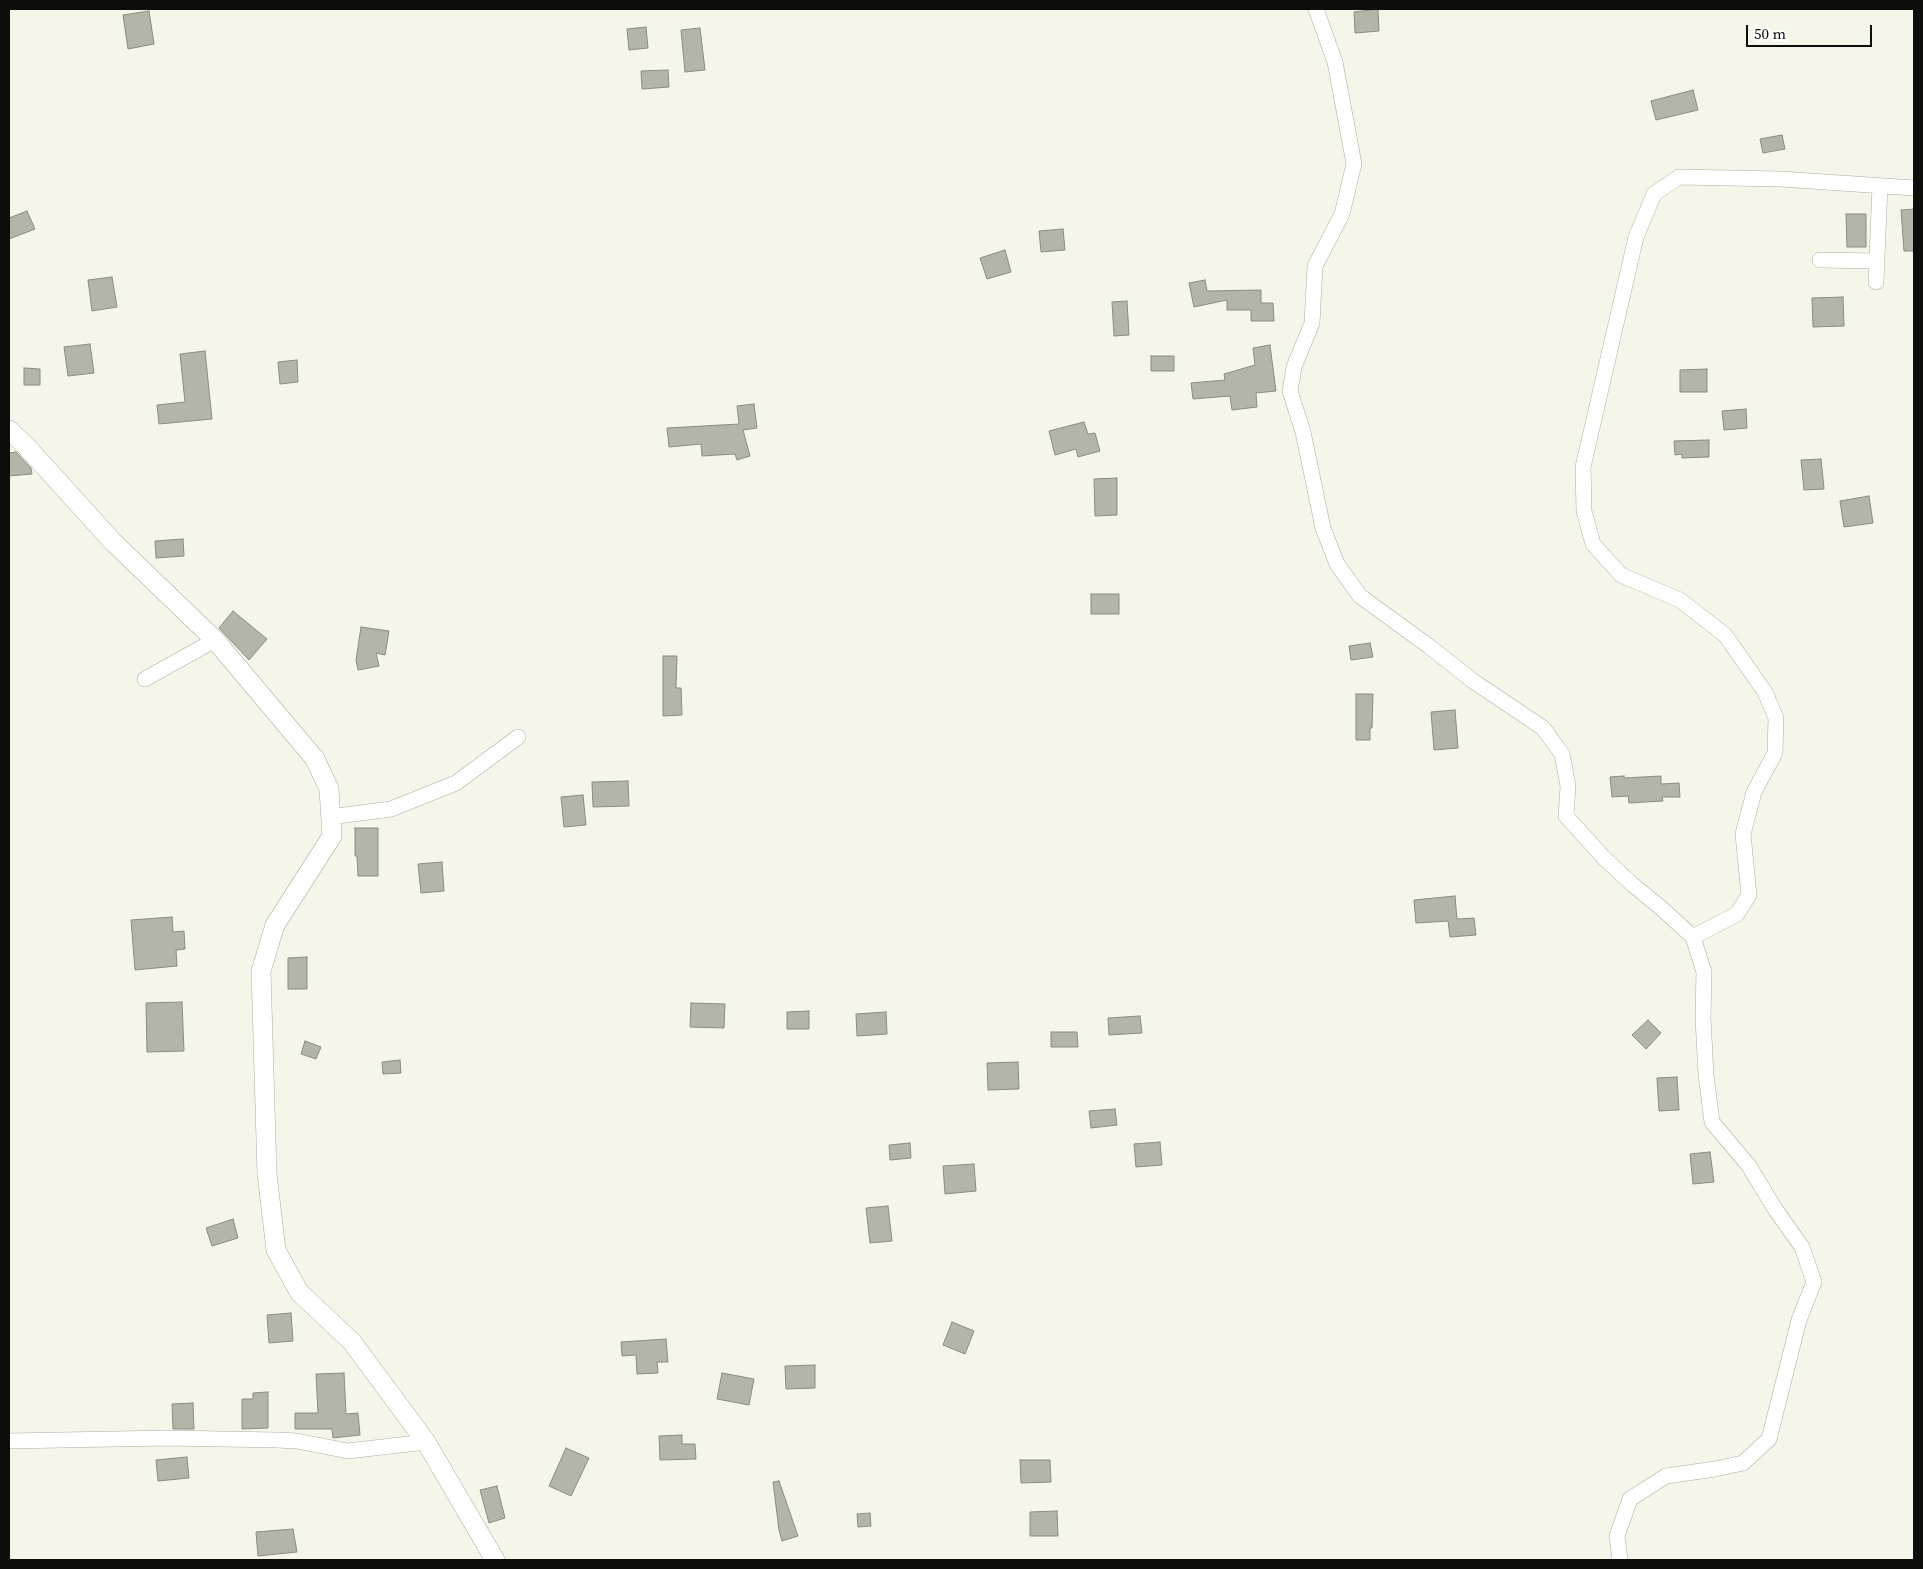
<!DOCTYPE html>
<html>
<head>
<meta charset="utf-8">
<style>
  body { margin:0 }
  #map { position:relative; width:1923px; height:1569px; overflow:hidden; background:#f5f6e9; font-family:"Source Serif 4",serif }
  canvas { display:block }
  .frame { position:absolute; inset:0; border:10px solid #0d0d09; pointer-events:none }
  .scale { position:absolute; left:1746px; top:25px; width:126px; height:22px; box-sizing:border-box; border:2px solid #0d0d09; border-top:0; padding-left:6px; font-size:15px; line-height:18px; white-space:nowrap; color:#0d0d09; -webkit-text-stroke:4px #fff; paint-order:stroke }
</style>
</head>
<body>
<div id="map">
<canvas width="1923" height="1569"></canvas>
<div class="frame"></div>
<div class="scale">50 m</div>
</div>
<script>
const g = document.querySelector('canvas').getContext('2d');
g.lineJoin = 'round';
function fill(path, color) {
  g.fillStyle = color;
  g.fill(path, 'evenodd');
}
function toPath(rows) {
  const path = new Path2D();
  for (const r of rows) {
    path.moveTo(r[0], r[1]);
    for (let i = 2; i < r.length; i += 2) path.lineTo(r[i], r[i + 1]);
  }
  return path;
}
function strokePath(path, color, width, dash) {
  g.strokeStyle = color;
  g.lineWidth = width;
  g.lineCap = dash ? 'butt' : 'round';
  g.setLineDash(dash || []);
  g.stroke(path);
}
const building = toPath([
  [1378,9,1379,31,1355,33,1354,12,1378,9],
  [149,11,154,44,128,49,123,15,149,11],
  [646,27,648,48,629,50,627,29,646,27],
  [700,28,705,70,685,72,681,30,700,28],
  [668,70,669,87,642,89,641,71,668,70],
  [1693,90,1698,110,1656,120,1651,101,1693,90],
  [1782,135,1785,149,1763,153,1760,139,1782,135],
  [1914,209,1914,251,1904,251,1901,210,1914,209],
  [27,211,35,229,9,239,9,218,27,211],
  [1846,214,1866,214,1866,247,1847,247,1846,214],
  [1063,229,1065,250,1041,252,1039,231,1063,229],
  [1005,250,1011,272,987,279,980,258,1005,250],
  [112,277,117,307,92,311,88,280,112,277],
  [1205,280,1207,291,1261,290,1261,303,1273,303,1274,321,1251,321,1251,310,1227,310,1227,300,1194,307,1189,283,1205,280],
  [1843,297,1844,326,1813,327,1812,298,1843,297],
  [1127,301,1129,335,1114,336,1112,302,1127,301],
  [90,344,94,373,68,376,64,347,90,344],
  [1270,345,1276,391,1256,393,1257,407,1232,410,1230,396,1193,399,1191,383,1225,380,1224,374,1255,365,1253,348,1270,345],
  [205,351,212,419,159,424,157,405,185,402,180,354,205,351],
  [1151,356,1174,356,1174,371,1151,371,1151,356],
  [297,360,298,382,280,384,278,362,297,360],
  [24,368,40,369,40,385,24,385,24,368],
  [1707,369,1707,392,1680,392,1680,370,1707,369],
  [754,404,757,428,743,430,750,456,737,460,735,454,702,456,701,444,669,447,667,428,739,424,737,406,754,404],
  [1746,409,1747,428,1724,430,1722,411,1746,409],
  [1084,422,1088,434,1095,433,1100,451,1078,457,1076,449,1055,455,1049,431,1084,422],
  [1709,440,1709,457,1682,458,1682,454,1675,455,1674,441,1709,440],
  [16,452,31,468,32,474,9,476,9,453,16,452],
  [1821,459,1824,489,1804,490,1801,460,1821,459],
  [1117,478,1117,515,1095,516,1094,479,1117,478],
  [1869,496,1873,523,1844,527,1840,501,1869,496],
  [183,539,184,556,156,558,155,541,183,539],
  [1091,594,1119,594,1119,614,1091,614,1091,594],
  [233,611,267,639,249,660,219,628,233,611],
  [361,627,389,631,385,655,376,653,379,666,358,670,356,660,361,627],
  [1370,643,1373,657,1351,660,1349,646,1370,643],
  [663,656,677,656,676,688,681,688,682,715,663,716,663,656],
  [1356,694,1373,694,1372,728,1370,728,1370,740,1356,740,1356,694],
  [1455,710,1458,748,1434,750,1431,712,1455,710],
  [1624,776,1624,778,1661,776,1661,784,1679,783,1680,797,1662,797,1663,801,1629,803,1628,796,1612,797,1610,777,1624,776],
  [628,781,629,806,593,807,592,782,628,781],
  [583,795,586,825,564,827,561,797,583,795],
  [355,828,378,828,378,876,358,876,357,856,355,856,355,828],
  [442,862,444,891,421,893,418,864,442,862],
  [1455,896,1457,919,1474,918,1476,935,1450,937,1448,921,1416,923,1414,900,1455,896],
  [172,917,173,932,184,931,185,949,176,950,177,966,135,970,131,920,172,917],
  [307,957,307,989,288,989,288,958,307,957],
  [182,1002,184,1051,147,1052,146,1003,182,1002],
  [691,1003,725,1004,724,1028,690,1027,691,1003],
  [809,1011,809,1029,787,1029,787,1012,809,1011],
  [886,1012,887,1034,857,1036,856,1014,886,1012],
  [1140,1016,1142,1033,1109,1035,1108,1018,1140,1016],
  [1648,1020,1661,1033,1646,1049,1632,1035,1648,1020],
  [1051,1032,1077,1032,1078,1047,1051,1047,1051,1032],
  [305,1041,321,1047,316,1059,301,1054,305,1041],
  [400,1060,401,1073,383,1074,382,1062,400,1060],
  [1018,1062,1019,1089,988,1090,987,1063,1018,1062],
  [1677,1077,1679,1110,1659,1111,1657,1078,1677,1077],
  [1115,1109,1117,1125,1091,1128,1089,1111,1115,1109],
  [1160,1142,1162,1165,1136,1167,1134,1144,1160,1142],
  [910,1143,911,1158,890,1160,889,1145,910,1143],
  [1710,1152,1714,1182,1693,1184,1690,1154,1710,1152],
  [974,1164,976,1191,945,1194,943,1166,974,1164],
  [888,1206,892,1241,870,1243,866,1208,888,1206],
  [233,1219,238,1238,212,1246,206,1228,233,1219],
  [291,1313,293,1341,269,1343,267,1315,291,1313],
  [952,1322,974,1331,965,1354,943,1345,952,1322],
  [666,1339,668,1362,657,1362,658,1373,637,1374,636,1355,622,1356,621,1342,666,1339],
  [815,1365,815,1388,786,1389,785,1366,815,1365],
  [344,1373,346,1414,358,1413,360,1435,333,1438,332,1429,295,1429,295,1413,318,1413,316,1374,344,1373],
  [722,1373,754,1379,749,1405,717,1399,722,1373],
  [268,1392,268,1428,242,1429,242,1399,253,1399,253,1393,268,1392],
  [193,1403,194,1429,173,1429,172,1404,193,1403],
  [682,1435,682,1444,695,1444,696,1459,660,1460,659,1436,682,1435],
  [566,1448,589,1458,571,1496,549,1486,566,1448],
  [187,1457,189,1478,158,1481,156,1460,187,1457],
  [1020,1460,1050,1460,1051,1482,1021,1483,1020,1460],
  [779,1481,798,1536,782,1541,779,1530,773,1482,779,1481],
  [497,1486,505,1518,489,1523,480,1490,497,1486],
  [1057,1511,1058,1536,1030,1536,1030,1512,1057,1511],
  [870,1513,871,1526,858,1527,857,1514,870,1513],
  [293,1529,297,1552,258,1556,256,1532,293,1529]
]);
const minor = toPath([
  [1316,9,1335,62,1354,164,1342,214,1315,266,1312,323,1294,367,1290,391,1303,432,1323,528,1337,564,1360,596,1430,647,1473,681,1543,728,1562,754,1568,786,1566,816,1604,858,1633,885,1660,907,1693,937,1704,972,1703,1018,1706,1075,1712,1122,1749,1166,1775,1209,1802,1247,1814,1282,1799,1320,1769,1439,1743,1463,1715,1469,1666,1476,1630,1499,1617,1536,1620,1560],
  [1820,260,1877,261],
  [1876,282,1880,186],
  [145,679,215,640],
  [330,817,391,809,456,783,518,737],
  [1693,937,1737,914,1749,895,1743,834,1754,792,1775,753,1776,718,1765,692,1725,635,1680,600,1621,575,1593,544,1584,511,1583,467,1636,237,1654,194,1679,177,1781,179,1914,188],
  [9,1441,168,1438,277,1440,297,1441,348,1451,426,1442]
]);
const tertiary = toPath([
  [9,430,26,446,113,542,215,640,315,759,329,789,332,836,275,925,261,971,267,1174,276,1250,299,1292,352,1342,426,1442,495,1560]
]);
fill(building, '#b4b5a9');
strokePath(building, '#8b8c80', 1);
strokePath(minor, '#adaea2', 16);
strokePath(tertiary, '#adaea2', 20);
strokePath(minor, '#fff', 15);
strokePath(tertiary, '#fff', 19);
</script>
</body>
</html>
